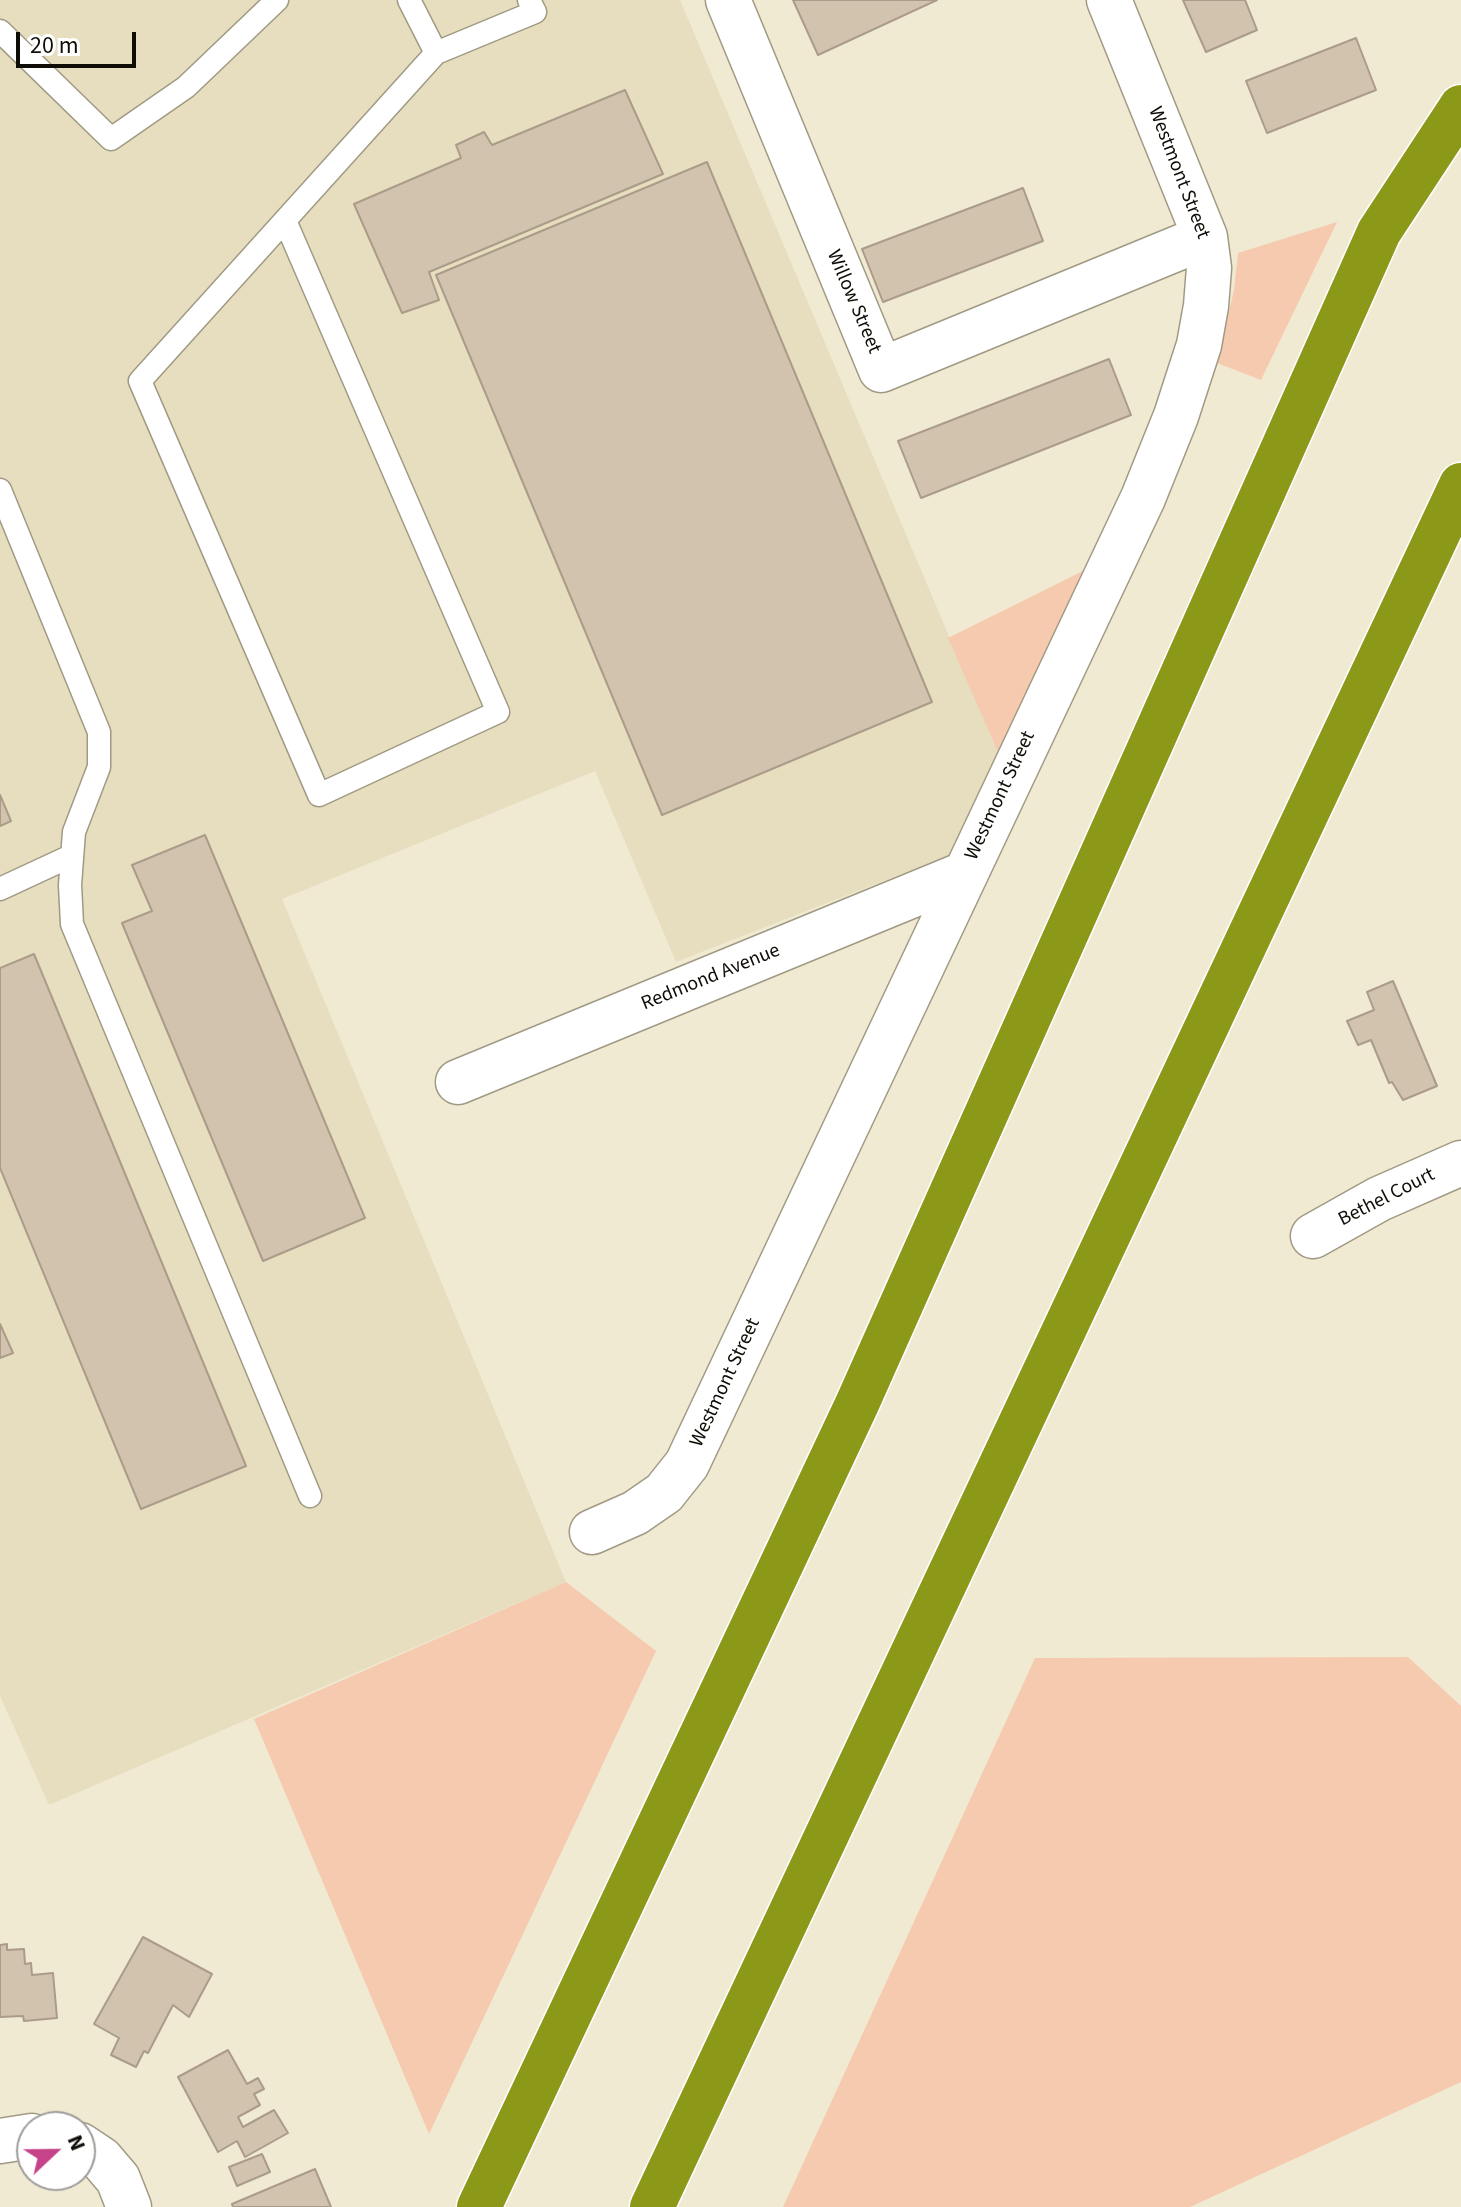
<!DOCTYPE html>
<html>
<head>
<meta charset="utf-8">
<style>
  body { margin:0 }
  #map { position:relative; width:1461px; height:2207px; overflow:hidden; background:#f0ead3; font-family:"Source Sans 3",sans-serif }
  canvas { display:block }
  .north { position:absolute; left:16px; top:2111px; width:80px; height:80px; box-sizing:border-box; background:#fff; border:2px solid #9f9e9b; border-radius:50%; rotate:68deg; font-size:22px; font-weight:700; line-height:32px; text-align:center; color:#0f0d06 }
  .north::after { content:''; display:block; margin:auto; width:28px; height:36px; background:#c6438a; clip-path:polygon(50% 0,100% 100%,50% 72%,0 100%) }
  .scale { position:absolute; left:16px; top:32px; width:120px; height:36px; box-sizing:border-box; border:4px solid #0f0d06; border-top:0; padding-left:10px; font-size:24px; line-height:28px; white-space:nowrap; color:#0f0d06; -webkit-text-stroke:6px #fff; paint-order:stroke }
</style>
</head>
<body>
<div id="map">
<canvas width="1461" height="2207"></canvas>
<div class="north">N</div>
<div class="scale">20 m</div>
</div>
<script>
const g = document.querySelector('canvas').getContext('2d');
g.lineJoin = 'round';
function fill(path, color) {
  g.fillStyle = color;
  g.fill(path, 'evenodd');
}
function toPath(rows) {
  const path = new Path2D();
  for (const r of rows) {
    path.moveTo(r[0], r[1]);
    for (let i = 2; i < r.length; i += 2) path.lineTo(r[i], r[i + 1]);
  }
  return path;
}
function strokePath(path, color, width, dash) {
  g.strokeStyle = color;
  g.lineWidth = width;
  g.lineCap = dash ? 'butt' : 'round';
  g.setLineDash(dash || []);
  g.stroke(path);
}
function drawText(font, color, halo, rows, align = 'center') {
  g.font = font + ' "Source Sans 3",sans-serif';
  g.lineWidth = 6;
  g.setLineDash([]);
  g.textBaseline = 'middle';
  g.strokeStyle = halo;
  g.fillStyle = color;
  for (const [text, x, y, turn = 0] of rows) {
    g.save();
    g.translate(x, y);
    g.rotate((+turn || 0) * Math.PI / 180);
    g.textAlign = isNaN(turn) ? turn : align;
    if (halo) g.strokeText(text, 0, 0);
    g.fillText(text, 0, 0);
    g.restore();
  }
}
const built = toPath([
  [0,0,680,0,998,752,955,853,676,962,595,771,282,899,566,1582,49,1805,0,1696]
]);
const green = toPath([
  [1337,222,1261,380,1217,363,1234,290,1238,253],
  [1093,566,998,752,948,638],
  [566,1582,656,1651,429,2134,254,1719],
  [1408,1657,1461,1706,1461,2082,1190,2207,783,2207,1035,1658]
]);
const building = toPath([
  [793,0,937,0,818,55,793,0],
  [1183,0,1245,0,1257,30,1206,52,1183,0],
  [1356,38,1376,90,1267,133,1246,81,1356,38],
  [625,90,663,174,429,272,439,300,402,313,354,204,461,158,456,145,484,132,492,145,625,90],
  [707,162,932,702,662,815,436,275,707,162],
  [1023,188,1043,241,883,302,862,249,1023,188],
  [1109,359,1131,415,921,498,898,441,1109,359],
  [0,795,11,821,0,826,0,795],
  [205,835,365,1218,263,1261,122,923,152,911,132,865,205,835],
  [34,954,246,1466,141,1509,0,1168,0,968,34,954],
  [1393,981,1437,1086,1403,1100,1392,1082,1389,1083,1371,1040,1358,1045,1347,1021,1374,1010,1367,992,1393,981],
  [0,1324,13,1353,0,1358,0,1324],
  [143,1937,212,1974,189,2017,173,2005,148,2053,144,2051,136,2067,111,2055,119,2038,94,2024,143,1937],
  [7,1944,7,1950,24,1949,25,1964,31,1963,32,1975,53,1973,57,2018,24,2021,23,2016,0,2017,0,1945,7,1944],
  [228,2050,247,2084,258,2078,264,2089,254,2094,260,2105,238,2117,243,2127,274,2110,288,2133,245,2157,237,2141,218,2152,178,2077,228,2050],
  [262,2154,270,2172,237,2186,229,2167,262,2154],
  [315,2169,331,2207,233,2207,232,2204,315,2169]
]);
const lane = toPath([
  [0,31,111,139,186,87,277,0],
  [436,53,535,12,529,0],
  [286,223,498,712,319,795,140,381,436,53,409,0],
  [0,490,99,732,99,767,74,832,70,885,72,924,310,1496],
  [0,889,71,856]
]);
const street = toPath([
  [728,0,881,370,1205,237],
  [458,1082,964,874],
  [1313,1236,1379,1199,1461,1163],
  [592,1532,635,1513,664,1493,687,1464,1143,498,1176,416,1199,345,1206,306,1209,268,1205,237,1109,0],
  [0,2141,32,2136],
  [80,2145,101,2159,118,2179,129,2207]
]);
const highway = toPath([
  [479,2207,857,1404,1379,232,1461,107],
  [652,2207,1461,485]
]);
const streetNames = [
  ["Westmont Street",1178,173,69],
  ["Willow Street",853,302,67],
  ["Westmont Street",1001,796,-65],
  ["Redmond Avenue",711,978,-22],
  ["Bethel Court",1387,1198,-27],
  ["Westmont Street",726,1383,-65]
];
fill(built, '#e6debf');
fill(green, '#f6caaf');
fill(building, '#d2c3af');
strokePath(building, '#ab9c89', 2);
strokePath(lane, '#a09a84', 25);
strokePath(street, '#a09a84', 47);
strokePath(highway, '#fff', 47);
strokePath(lane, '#fff', 22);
strokePath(street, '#fff', 44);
strokePath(highway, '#8c9818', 44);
drawText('20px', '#0f0d06', '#fff', streetNames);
</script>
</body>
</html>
